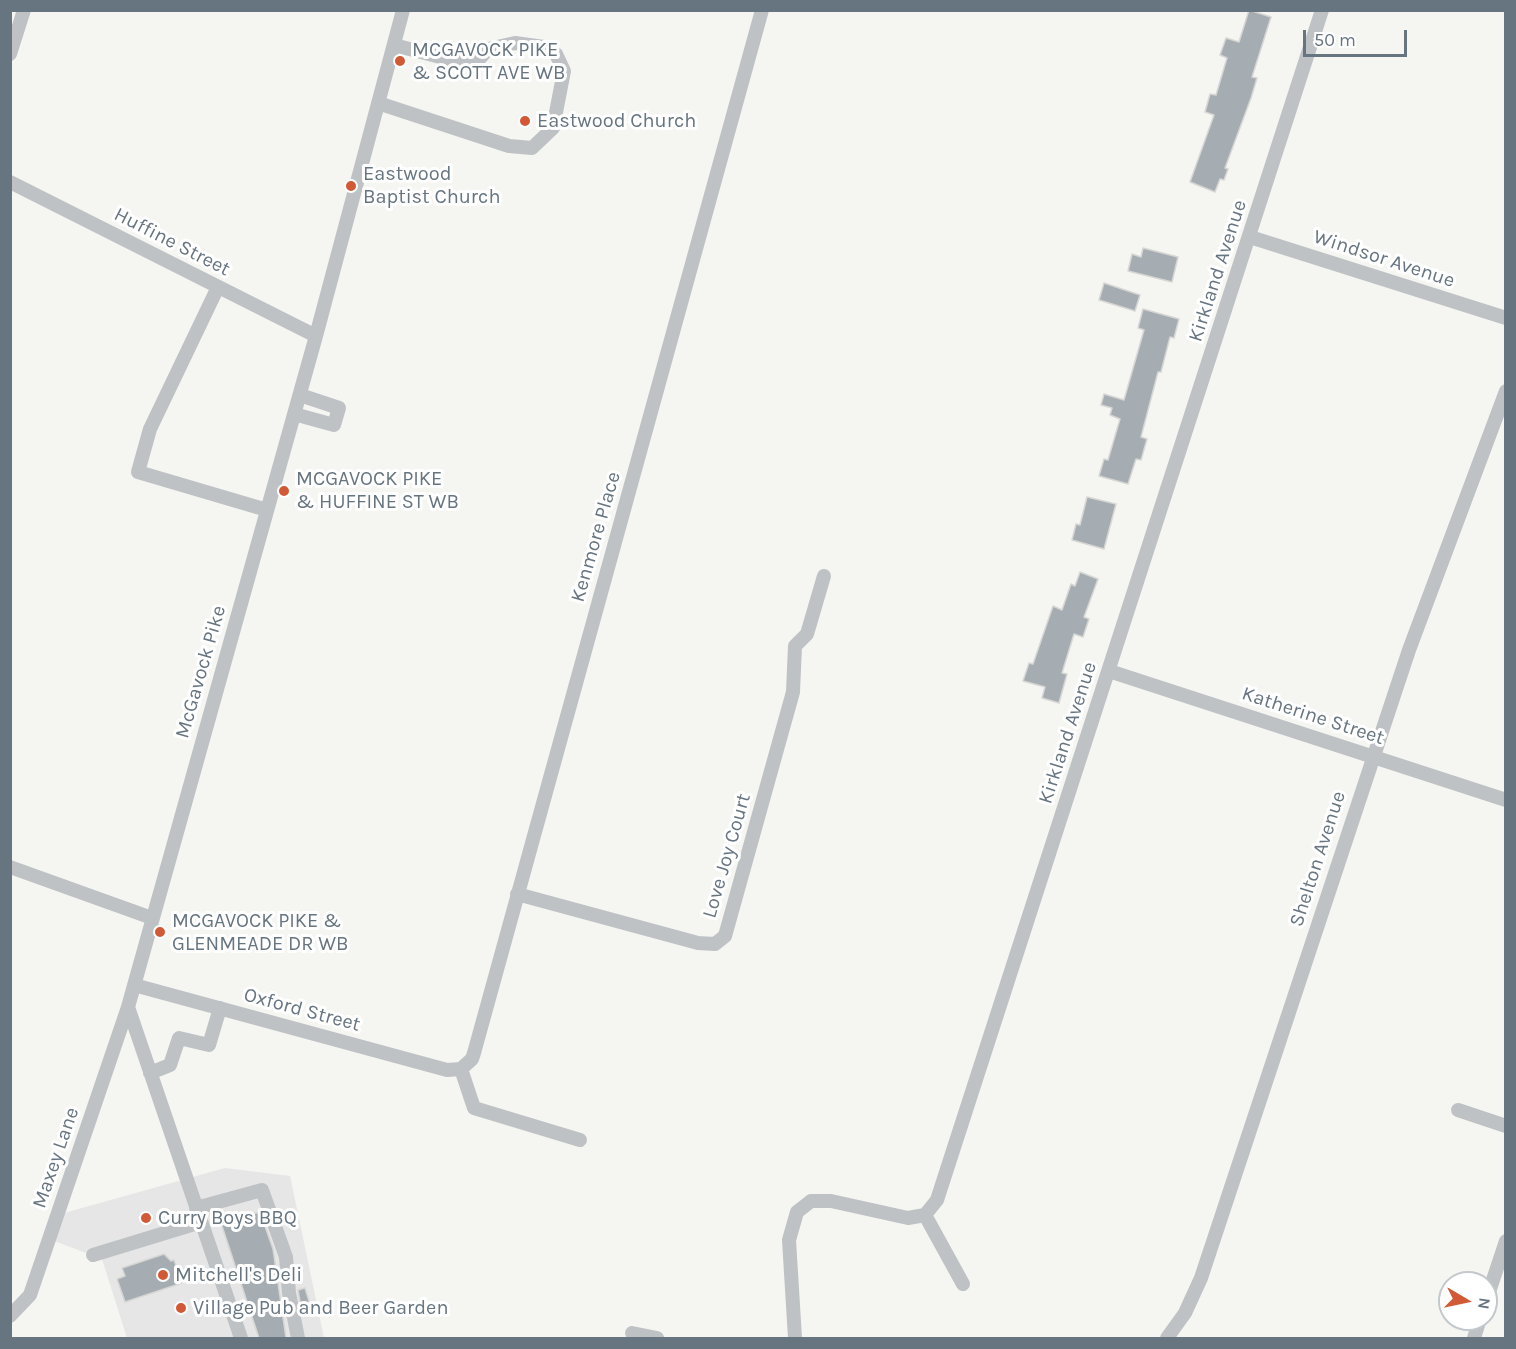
<!DOCTYPE html>
<html>
<head>
<meta charset="utf-8">
<style>
  body { margin:0 }
  #map { position:relative; width:1516px; height:1349px; overflow:hidden; background:#f5f5f2; font-family:Karla,sans-serif }
  canvas { display:block }
  .frame { position:absolute; inset:0; border:12px solid #677580; pointer-events:none }
  .north { position:absolute; left:1438px; top:1271px; width:60px; height:60px; box-sizing:border-box; background:#fff; border:2px solid #c2c8cc; border-radius:50%; rotate:99deg; font-size:16px; font-weight:700; line-height:24px; text-align:center; color:#677580 }
  .north::after { content:''; display:block; margin:auto; width:21px; height:27px; background:#d15935; clip-path:polygon(50% 0,100% 100%,50% 72%,0 100%) }
  .scale { position:absolute; left:1303px; top:30px; width:104px; height:27px; box-sizing:border-box; border:3px solid #677580; border-top:0; padding-left:8px; font-size:18px; line-height:21px; white-space:nowrap; color:#677580; -webkit-text-stroke:4px #fff; paint-order:stroke }
</style>
</head>
<body>
<div id="map">
<canvas width="1516" height="1349"></canvas>
<div class="frame"></div>
<div class="north">N</div>
<div class="scale">50 m</div>
</div>
<script>
const g = document.querySelector('canvas').getContext('2d');
g.lineJoin = 'round';
function fill(path, color) {
  g.fillStyle = color;
  g.fill(path, 'evenodd');
}
function toPath(rows) {
  const path = new Path2D();
  for (const r of rows) {
    path.moveTo(r[0], r[1]);
    for (let i = 2; i < r.length; i += 2) path.lineTo(r[i], r[i + 1]);
  }
  return path;
}
function strokePath(path, color, width, dash) {
  g.strokeStyle = color;
  g.lineWidth = width;
  g.lineCap = dash ? 'butt' : 'round';
  g.setLineDash(dash || []);
  g.stroke(path);
}
function drawText(font, color, halo, rows, align = 'center') {
  g.font = font + ' Karla,sans-serif';
  g.lineWidth = 6;
  g.setLineDash([]);
  g.textBaseline = 'middle';
  g.strokeStyle = halo;
  g.fillStyle = color;
  for (const [text, x, y, turn = 0] of rows) {
    g.save();
    g.translate(x, y);
    g.rotate((+turn || 0) * Math.PI / 180);
    g.textAlign = isNaN(turn) ? turn : align;
    if (halo) g.strokeText(text, 0, 0);
    g.fillText(text, 0, 0);
    g.restore();
  }
}
const built = toPath([
  [225,1168,290,1176,324,1338,127,1338,102,1259,49,1239,57,1215]
]);
const building = toPath([
  [1249,10,1271,17,1252,77,1257,78,1251,98,1225,168,1228,169,1224,180,1220,179,1215,192,1190,182,1214,115,1205,112,1210,94,1216,95,1227,58,1220,55,1226,38,1239,42,1249,10],
  [1143,248,1178,257,1172,282,1128,271,1132,254,1141,257,1143,248],
  [1104,283,1140,295,1135,311,1099,300,1104,283],
  [1143,309,1179,319,1174,338,1170,337,1161,372,1158,372,1141,437,1147,439,1141,460,1136,459,1128,484,1099,476,1104,459,1108,460,1120,419,1110,415,1112,408,1101,405,1104,394,1124,400,1144,330,1138,328,1143,309],
  [1087,497,1116,504,1104,549,1072,540,1076,524,1080,525,1087,497],
  [1080,572,1098,579,1084,617,1089,619,1083,637,1074,634,1062,673,1067,674,1059,703,1042,698,1045,687,1023,681,1029,663,1033,664,1053,606,1062,610,1071,584,1075,586,1080,572],
  [260,1212,273,1249,286,1338,259,1338,221,1223,260,1212],
  [164,1254,171,1261,174,1260,182,1283,125,1302,117,1279,125,1276,122,1268,164,1254],
  [305,1288,312,1311,302,1313,298,1290,305,1288]
]);
const minor = toPath([
  [10,54,24,10],
  [378,103,509,146,532,148,553,128,564,71,556,54,544,47,515,43,488,49,480,58,448,59,394,45],
  [10,182,316,336],
  [1250,237,1506,318],
  [218,287,150,429,138,472,267,510],
  [294,414,334,425,339,408,300,395],
  [1109,671,1506,800],
  [10,867,152,918],
  [517,894,698,943,715,944,725,936,793,692,795,646,807,634,824,576],
  [134,985,447,1070,461,1069],
  [128,1007,241,1338],
  [461,1069,472,1059,474,1053,762,10],
  [461,1069,474,1108,580,1140],
  [150,1073,170,1065,179,1038,209,1045,220,1008],
  [1458,1110,1506,1126],
  [196,1208,262,1190,286,1257,289,1293,298,1338],
  [925,1215,963,1284],
  [93,1255,201,1222],
  [1486,1301,1506,1241],
  [10,1316,30,1295,128,1007,316,336,403,10],
  [632,1333,657,1338],
  [795,1338,789,1240,797,1212,811,1201,831,1201,908,1218,925,1215,937,1200,1322,10],
  [1167,1338,1185,1313,1201,1278,1409,650,1506,391],
  [1474,1338,1480,1319]
]);
const markers = [
  [400,61,6,"#d15935"],
  [525,121,6,"#d15935"],
  [351,186,6,"#d15935"],
  [284,491,6,"#d15935"],
  [160,932,6,"#d15935"],
  [146,1218,6,"#d15935"],
  [163,1275,6,"#d15935"],
  [181,1308,6,"#d15935"]
];
const poiNames = [
  ["MCGAVOCK PIKE",412,50],
  ["& SCOTT AVE WB",412,73],
  ["Eastwood Church",537,121],
  ["Eastwood",363,174],
  ["Baptist Church",363,197],
  ["MCGAVOCK PIKE",296,479],
  ["& HUFFINE ST WB",296,502],
  ["MCGAVOCK PIKE &",172,921],
  ["GLENMEADE DR WB",172,944],
  ["Curry Boys BBQ",158,1218],
  ["Mitchell's Deli",175,1275],
  ["Village Pub and Beer Garden",193,1308]
];
const streetNames = [
  ["Huffine Street",172,242,27],
  ["Windsor Avenue",1384,259,18],
  ["Kirkland Avenue",1218,271,-72],
  ["Kenmore Place",596,537,-74],
  ["McGavock Pike",201,672,-74],
  ["Katherine Street",1313,716,18],
  ["Kirkland Avenue",1068,733,-72],
  ["Love Joy Court",727,856,-74],
  ["Shelton Avenue",1318,859,-72],
  ["Oxford Street",302,1010,15],
  ["Maxey Lane",56,1158,-71]
];
fill(built, '#e5e6e5');
fill(building, '#a6adb2');
strokePath(building, '#d6d6d4', 1.5);
strokePath(minor, '#bec2c5', 14);
for (const [x, y, r, color] of markers) {
  const dot = new Path2D();
  dot.arc(x, y, r, 0, 2 * Math.PI);
  g.fillStyle = color;
  g.fill(dot);
  strokePath(dot, '#fff', 2);
}
drawText('20px', '#677580', '#fff', poiNames, 'left');
drawText('20px', '#677580', '#fff', streetNames);
</script>
</body>
</html>
